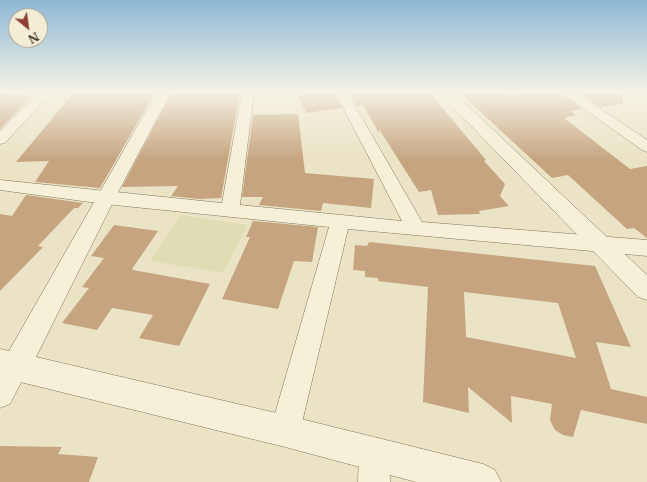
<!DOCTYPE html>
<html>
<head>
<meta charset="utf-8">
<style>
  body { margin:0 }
  #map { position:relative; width:647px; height:482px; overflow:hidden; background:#eae3c5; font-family:"Libre Baskerville",serif }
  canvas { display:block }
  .north { position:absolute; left:8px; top:8px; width:40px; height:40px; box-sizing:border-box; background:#f2edd4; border:1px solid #a6a08c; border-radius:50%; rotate:151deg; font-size:11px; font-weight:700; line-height:16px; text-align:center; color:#352c20 }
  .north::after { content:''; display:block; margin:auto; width:14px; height:18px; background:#8d3c32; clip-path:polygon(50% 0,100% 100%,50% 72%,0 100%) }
</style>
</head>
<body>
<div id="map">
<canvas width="647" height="482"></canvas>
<div class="north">N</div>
</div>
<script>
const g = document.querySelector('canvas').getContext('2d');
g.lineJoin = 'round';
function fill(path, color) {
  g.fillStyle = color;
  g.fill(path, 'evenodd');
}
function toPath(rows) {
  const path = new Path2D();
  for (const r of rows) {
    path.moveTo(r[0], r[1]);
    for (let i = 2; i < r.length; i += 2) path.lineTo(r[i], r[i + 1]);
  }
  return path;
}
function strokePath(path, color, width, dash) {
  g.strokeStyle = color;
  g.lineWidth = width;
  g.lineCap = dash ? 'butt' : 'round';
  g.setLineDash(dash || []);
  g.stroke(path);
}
const farmland = toPath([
  [181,215,247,225,223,273,150,261]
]);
const building = toPath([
  [74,92,155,92,100,188,35,182,49,161,16,162],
  [172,92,240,92,221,198,200,199,171,196,178,186,122,187],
  [297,92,334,92,342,108,306,113],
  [349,92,429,92,486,160,484,161,505,184,500,196,509,206,479,211,480,214,438,215,431,190,419,192,379,129,379,133,363,105,357,106],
  [459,92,506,92,510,95,533,92,559,92,582,109,570,111,576,115,564,118,630,169,647,166,647,238,634,228,627,229,568,175,552,178],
  [578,92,622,92,623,104,600,107],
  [0,93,32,96,0,129],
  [298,114,305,173,374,179,371,208,323,203,321,211,259,205,263,197,242,197,253,115],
  [26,195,83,203,78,208,74,208,38,246,43,247,0,291,0,214,12,216],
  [253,221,318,227,312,262,294,261,278,309,222,299,250,237,246,237],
  [114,225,158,231,132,269,133,270,210,284,179,346,139,338,153,315,112,308,97,330,62,323,89,288,82,287,104,258,91,256],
  [369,242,595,266,631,347,596,342,611,389,647,397,647,424,581,410,573,437,563,435,555,430,550,420,552,404,511,396,512,423,468,387,469,413,423,402,428,287,378,281,378,278,365,277,365,271,353,270,355,245,367,246],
  [464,292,558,303,576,358,466,337],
  [0,446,62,447,58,454,98,457,89,482,0,482]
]);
const minor = toPath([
  [39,92,52,92,5,143,0,144,0,131,39,92],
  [242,92,254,92,240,205,402,221,335,92,347,92,422,222,647,240,647,256,348,229,300,431,295,441,285,446,275,441,270,431,329,227,105,204,0,190,0,180,222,203,242,92],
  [560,92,575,92,647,140,647,152,642,150,560,92],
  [16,354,25,358,29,367,10,404,0,408,0,369,7,358,16,354],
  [374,439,385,443,389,454,390,482,358,482,359,454,363,443,374,439]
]);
const tertiary = toPath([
  [157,92,171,92,115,198,36,357,285,415,483,464,495,470,501,482,416,482,285,447,0,377,0,349,9,351,157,92],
  [438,92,453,92,647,275,647,300,638,297,438,92]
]);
fill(farmland, '#dfddb4');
fill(building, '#c5a47f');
strokePath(minor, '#83765d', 1);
strokePath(tertiary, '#83765d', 1);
fill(minor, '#f6f0d8');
fill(tertiary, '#f6f0d8');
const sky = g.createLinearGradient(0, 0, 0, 160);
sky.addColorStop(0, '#8eb8d6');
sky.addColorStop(0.57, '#f6f2e5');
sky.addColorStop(1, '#f6f2e500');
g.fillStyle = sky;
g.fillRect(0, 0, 647, 160);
</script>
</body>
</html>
